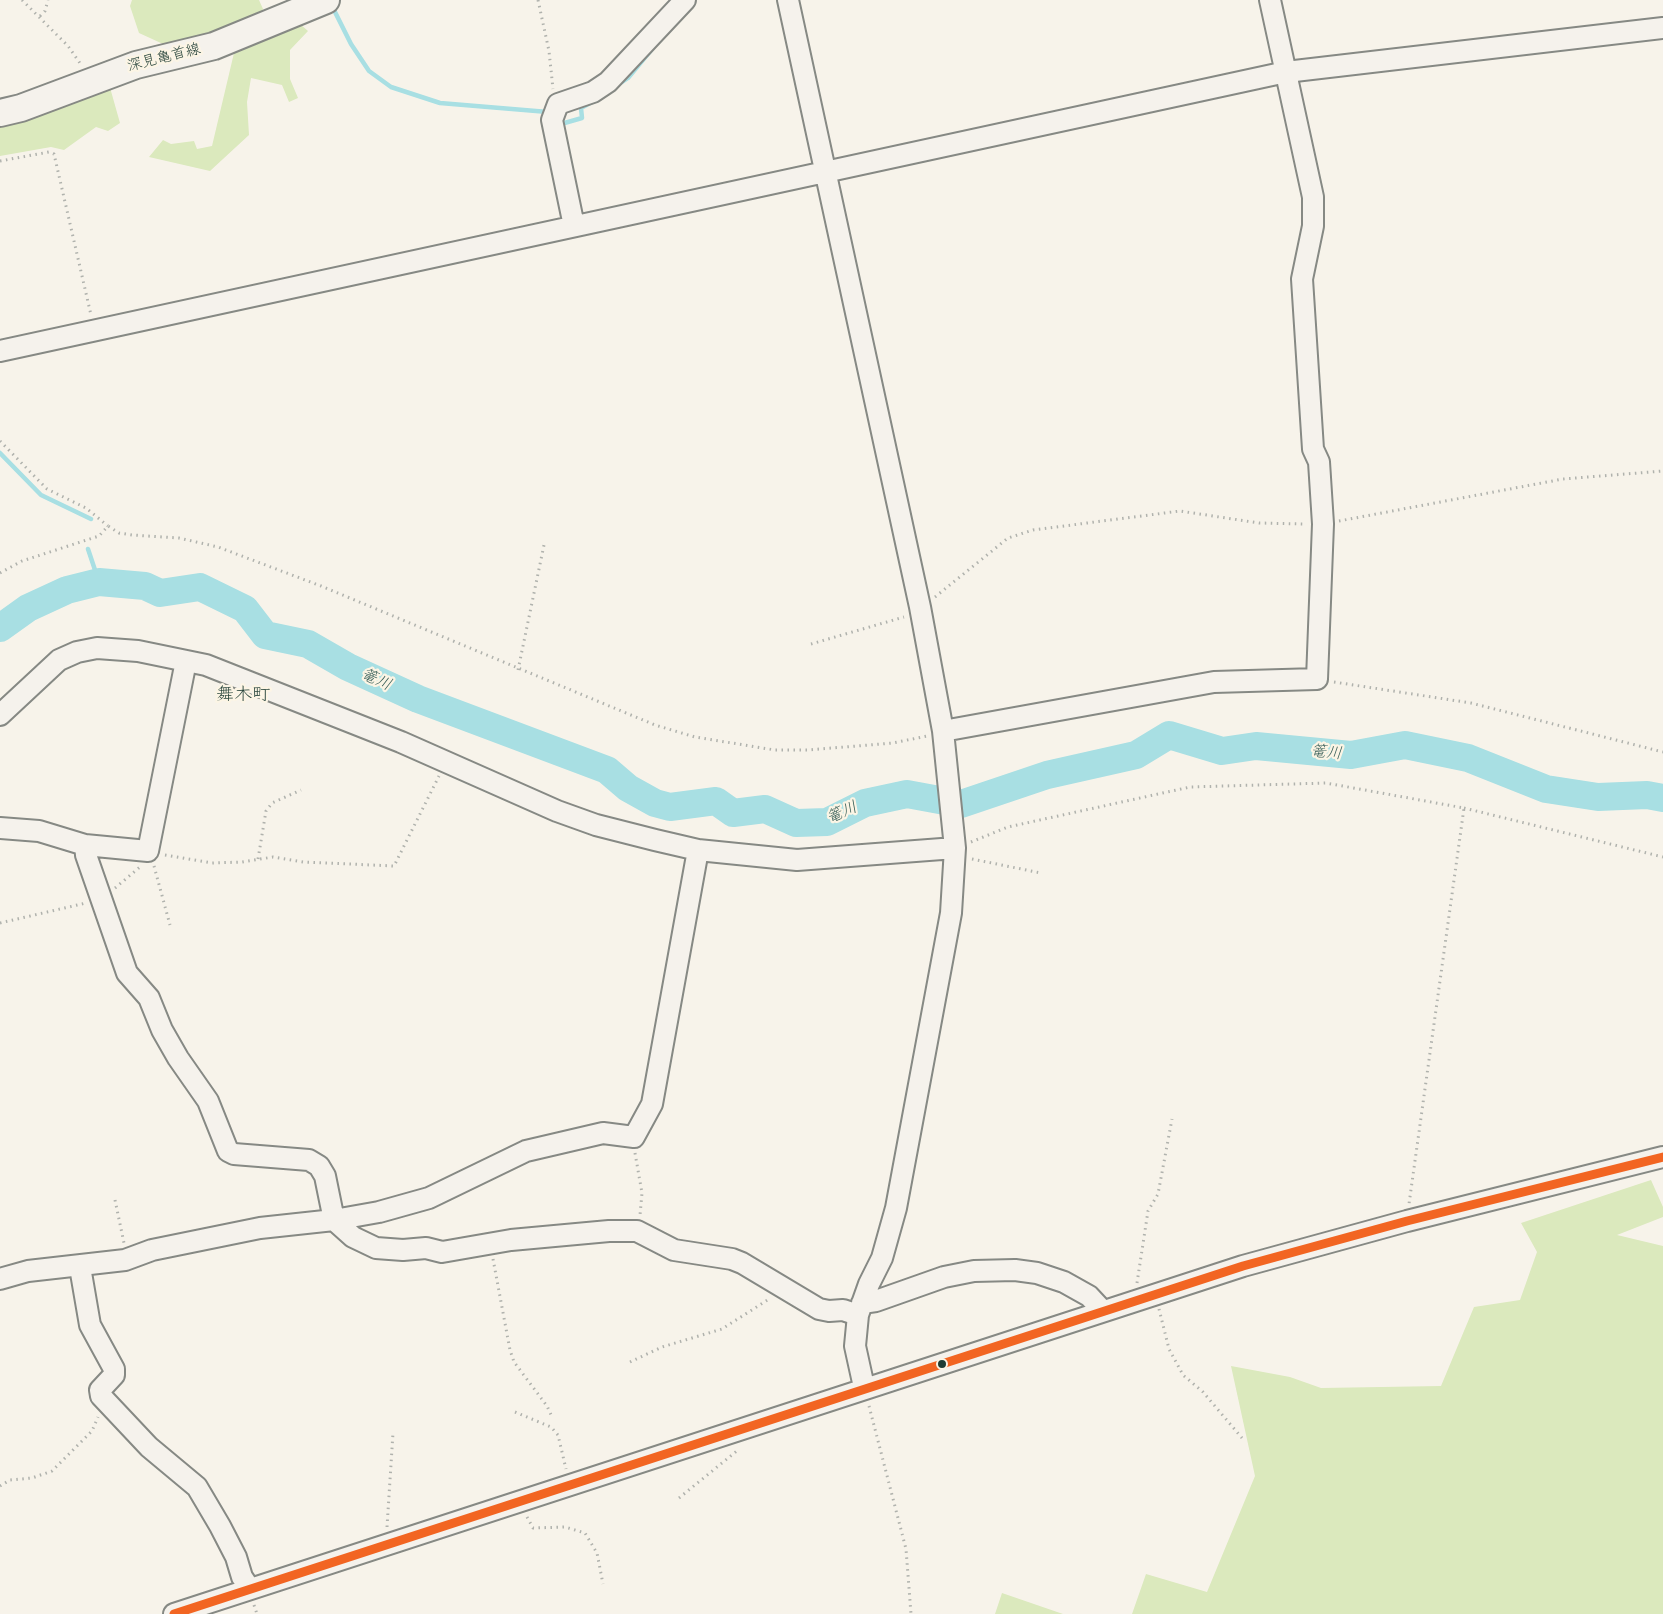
<!DOCTYPE html>
<html>
<head>
<meta charset="utf-8">
<style>
  body { margin:0 }
  canvas { display:block; background:#f7f3ea }
</style>
</head>
<body>
<canvas width="1663" height="1614"></canvas>
<script>
const g = document.querySelector('canvas').getContext('2d');
g.lineJoin = 'round';
function fill(path, color) {
  g.fillStyle = color;
  g.fill(path, 'evenodd');
}
function toPath(rows) {
  const path = new Path2D();
  for (const r of rows) {
    path.moveTo(r[0], r[1]);
    for (let i = 2; i < r.length; i += 2) path.lineTo(r[i], r[i + 1]);
  }
  return path;
}
function strokePath(path, color, width, dash) {
  g.strokeStyle = color;
  g.lineWidth = width;
  g.lineCap = dash ? 'butt' : 'round';
  g.setLineDash(dash || []);
  g.stroke(path);
}
function drawText(font, color, halo, rows, align = 'center') {
  g.font = font + ' "Balsamiq Sans","Klee One",sans-serif';
  g.lineWidth = 4.5;
  g.setLineDash([]);
  g.textBaseline = 'middle';
  g.strokeStyle = halo;
  g.fillStyle = color;
  for (const [text, x, y, turn = 0] of rows) {
    g.save();
    g.translate(x, y);
    g.rotate((+turn || 0) * Math.PI / 180);
    g.textAlign = isNaN(turn) ? turn : align;
    if (halo) g.strokeText(text, 0, 0);
    g.fillText(text, 0, 0);
    g.restore();
  }
}
const green = toPath([
  [132,0,259,0,263,9,257,21,262,40,300,24,308,31,290,50,290,79,298,98,289,102,282,85,251,78,247,102,249,135,210,171,149,157,163,140,171,144,194,141,197,149,212,146,234,53,229,35,174,49,139,33,130,6],
  [109,84,120,123,108,131,96,127,64,150,51,147,0,156,0,120],
  [1651,1180,1663,1207,1663,1217,1617,1235,1663,1246,1663,1614,1132,1614,1146,1574,1207,1592,1255,1476,1231,1366,1290,1377,1321,1388,1441,1386,1474,1307,1520,1300,1537,1252,1521,1223],
  [1002,1593,1063,1614,995,1614]
]);
const stream = toPath([
  [335,12,351,44,369,71,391,87,440,103,548,112],
  [616,86,628,78,652,49],
  [558,121,561,124,582,118,581,108,592,102],
  [0,453,41,495,91,519],
  [88,549,99,582]
]);
const river = toPath([
  [0,628,28,608,67,590,99,582,145,586,160,593,200,587,245,609,265,635,308,644,348,667,418,699,607,770,628,788,655,803,670,807,716,801,733,813,765,809,796,823,827,822,865,803,907,794,961,804,1047,775,1136,755,1169,735,1222,751,1256,746,1351,755,1405,745,1468,758,1546,789,1598,797,1647,795,1663,798]
]);
const path = toPath([
  [22,0,68,46,82,66],
  [538,0,549,51,553,89],
  [40,16,45,11,48,0],
  [0,161,49,152,54,154,91,315],
  [0,441,47,489,86,508,108,526],
  [1339,521,1563,479,1663,471],
  [0,573,22,561,99,536,108,526,119,533,132,535,179,538,218,547,321,586,655,725,695,737,775,750,808,750,893,743,927,736],
  [935,597,1008,538,1033,530,1180,511,1259,523,1306,524],
  [811,644,904,617],
  [518,670,544,545],
  [1334,682,1471,703,1663,752],
  [1464,808,1663,857],
  [971,842,1008,827,1190,787,1326,783,1464,808,1409,1204],
  [165,855,212,863,242,862,273,857,303,862,394,866,439,776],
  [258,859,266,811,272,803,301,790],
  [972,859,1041,873],
  [154,866,170,925],
  [115,888,140,867],
  [0,923,86,903],
  [635,1153,642,1193,640,1215],
  [115,1200,124,1243],
  [493,1259,510,1350,514,1362,547,1406,552,1417],
  [1137,1283,1148,1211,1158,1194,1172,1119],
  [1159,1309,1169,1349,1183,1375,1203,1392,1242,1438],
  [630,1362,662,1347,722,1329,769,1299],
  [869,1406,906,1549,911,1614],
  [515,1412,551,1427,558,1435,566,1469],
  [0,1486,10,1480,32,1478,52,1471,92,1431,98,1417],
  [679,1498,738,1450],
  [527,1517,533,1528,565,1527,585,1533,597,1553,603,1584],
  [387,1527,393,1433],
  [254,1605,257,1614]
]);
const minor = toPath([
  [788,0,920,607,943,731,955,848,951,913,896,1208,882,1258,869,1284,858,1315,855,1346,864,1387],
  [574,226,552,120,558,104,593,92,608,82,685,0],
  [0,351,1286,72,1663,28],
  [0,715,59,660,77,652,97,648,138,651,206,665,401,742,557,811,596,825,655,840,698,850,797,860,955,848],
  [943,731,1214,682,1317,679,1323,524,1319,462,1313,449,1302,279,1313,226,1313,197,1270,0],
  [0,828,39,831,85,845,148,851,186,661],
  [85,845,86,855,127,973,149,998,162,1030,178,1058,208,1101,228,1151,234,1154,309,1160,319,1166,325,1176,334,1220,353,1237,376,1248,403,1250,426,1248,442,1252,511,1240,609,1231,637,1231,674,1250,732,1259,742,1263,819,1309,829,1311,843,1310,858,1315],
  [80,1267,90,1325,114,1369,114,1375,100,1390,101,1396,149,1447,197,1487,220,1526,236,1557,242,1577,250,1589],
  [0,1279,28,1271,125,1260,152,1250,260,1228,334,1220,379,1212,429,1198,526,1151,603,1133,634,1137,652,1104,698,850],
  [862,1303,876,1301,944,1277,974,1271,1015,1270,1037,1273,1064,1282,1089,1296,1103,1311],
  [174,1614,1243,1266,1407,1221,1663,1157]
]);
const major = toPath([
  [0,113,21,108,136,65,214,46,326,0]
]);
const bus1 = toPath([
  [174,1614,1243,1266,1407,1221,1663,1157]
]);
const markers = [
  [942,1364,5,"#1f3d34"]
];
const streetNames = [
  ["深見亀首線",164,58,-14]
];
const waterNames = [
  ["篭川",376,680,24],
  ["篭川",1326,753,5],
  ["篭川",842,813,-24]
];
const quarterNames = [
  ["舞木町",243,695]
];
fill(green, '#dbe9bd');
strokePath(stream, '#a8dfe3', 4.5);
strokePath(river, '#a8dfe3', 28);
strokePath(minor, '#868984', 24);
strokePath(major, '#868984', 30);
strokePath(path, '#b0b2ad', 3, [1.5, 4.5]);
strokePath(minor, '#f5f2ec', 20);
strokePath(major, '#f5f2ec', 26);
strokePath(bus1, '#f26522', 9);
for (const [x, y, r, color] of markers) {
  const dot = new Path2D();
  dot.arc(x, y, r, 0, 2 * Math.PI);
  g.fillStyle = color;
  g.fill(dot);
  strokePath(dot, '#fcf5e5', 2);
}
drawText('15px', '#1f3d34', '#fcf5e5', streetNames);
drawText('italic 16px', '#345c56', '#fcf5e5', waterNames);
drawText('18px', '#1f3d34', '#fcf5e5', quarterNames);
</script>
</body>
</html>
